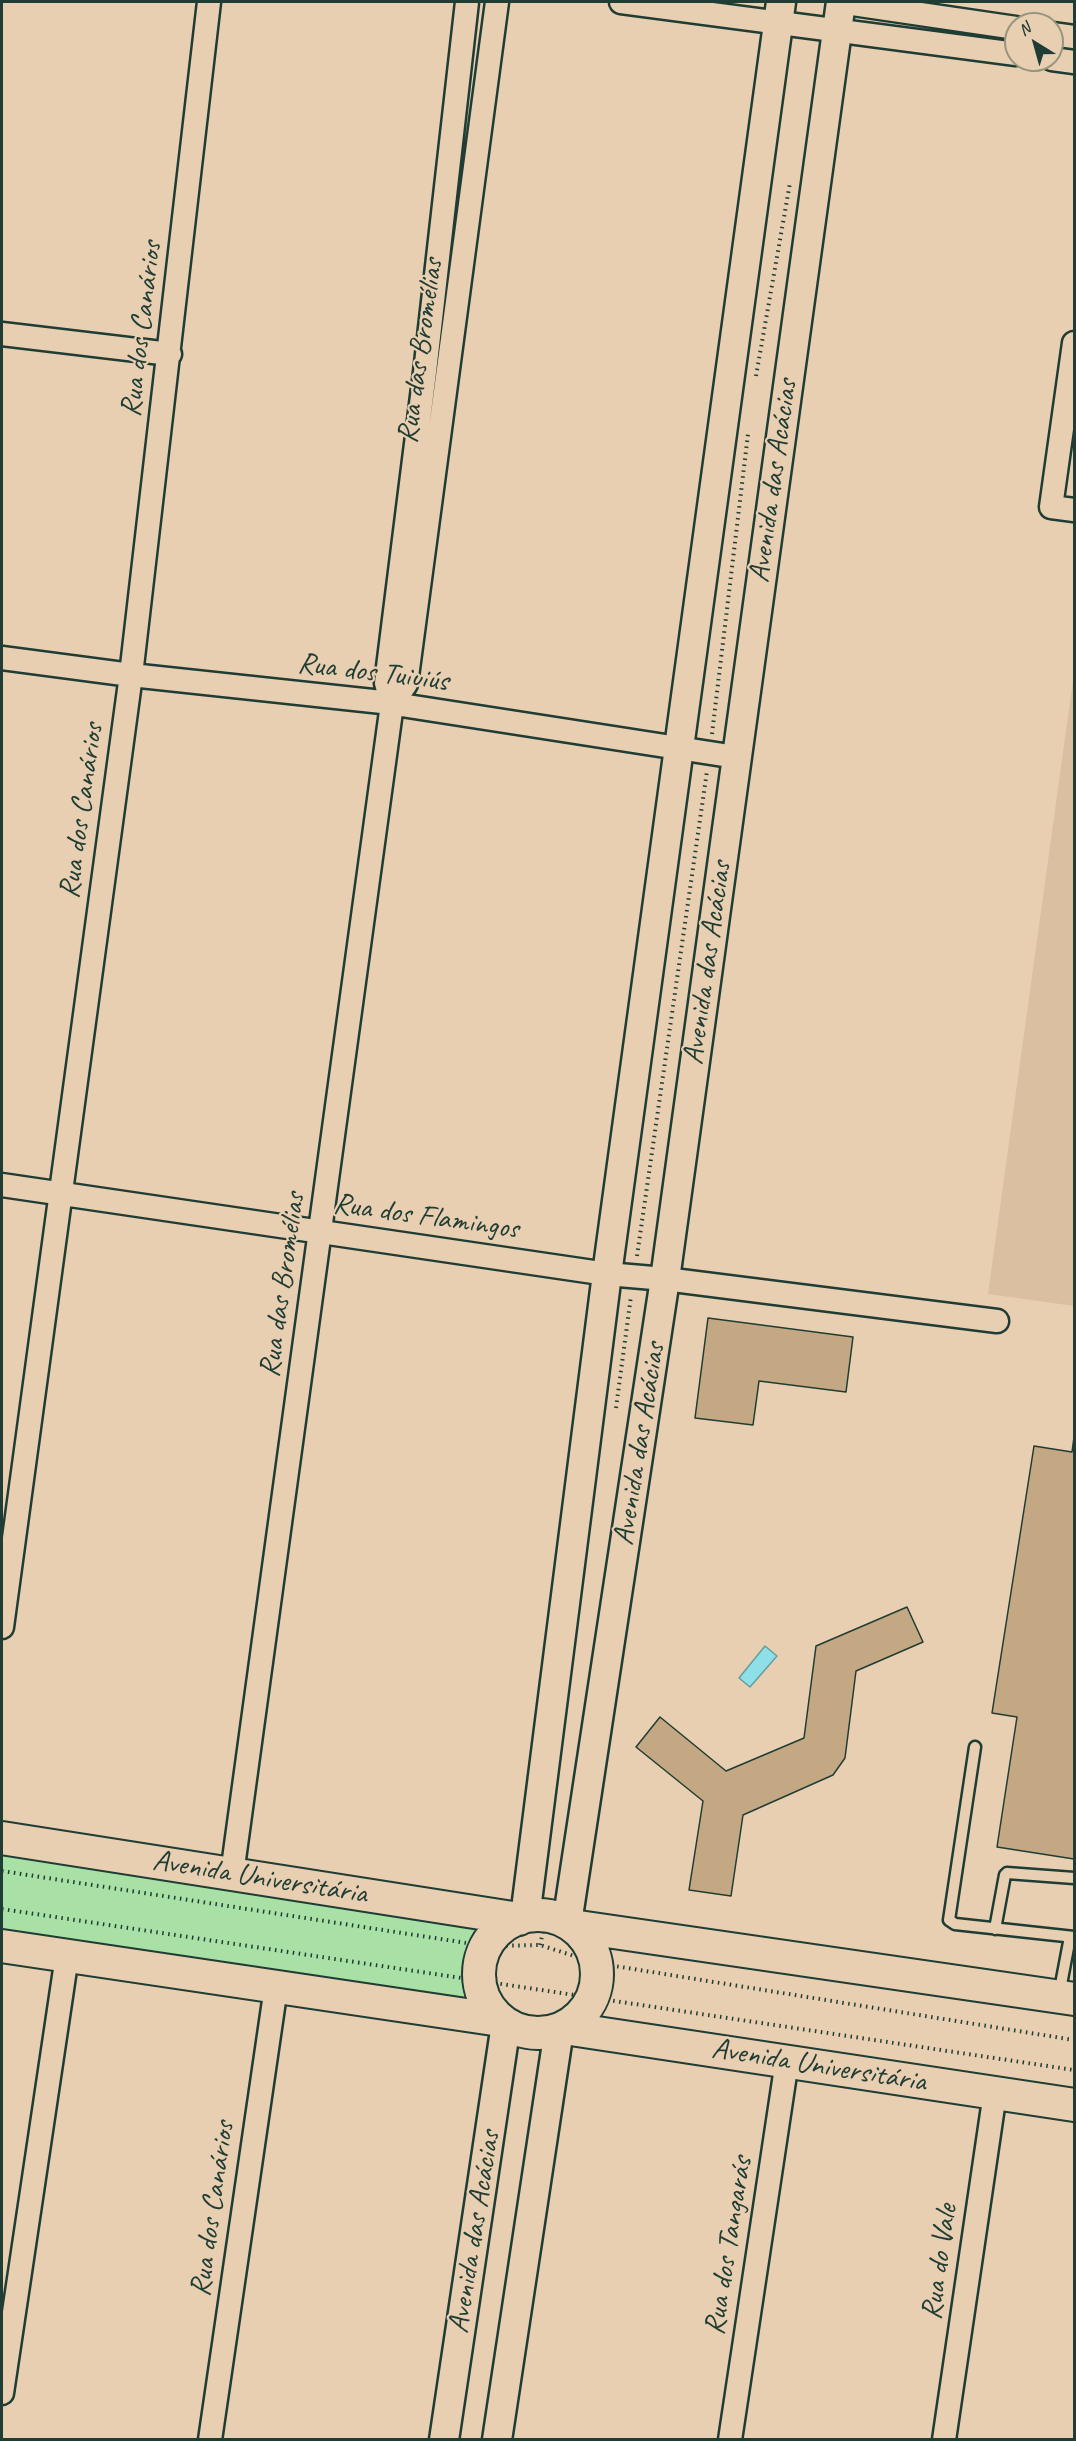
<!DOCTYPE html>
<html>
<head>
<meta charset="utf-8">
<style>
  body { margin:0 }
  #map { position:relative; width:1076px; height:2441px; overflow:hidden; background:#e9cfb1; font-family:Caveat,sans-serif }
  canvas { display:block }
  .frame { position:absolute; inset:0; border:3px solid #1f3d34; pointer-events:none }
  .north { position:absolute; left:1004px; top:12px; width:60px; height:60px; box-sizing:border-box; background:#e9cfb1; border:2px solid #98957f; border-radius:50%; rotate:323deg; font-size:16px; font-weight:700; line-height:24px; text-align:center; color:#1f3d34 }
  .north::after { content:''; display:block; margin:auto; width:21px; height:27px; background:#1f3d34; clip-path:polygon(50% 0,100% 100%,50% 72%,0 100%) }
</style>
</head>
<body>
<div id="map">
<canvas width="1076" height="2441"></canvas>
<div class="frame"></div>
<div class="north">N</div>
</div>
<script>
const g = document.querySelector('canvas').getContext('2d');
g.lineJoin = 'round';
function fill(path, color) {
  g.fillStyle = color;
  g.fill(path, 'evenodd');
}
function toPath(rows) {
  const path = new Path2D();
  for (const r of rows) {
    if (r.length === 3) {
      path.moveTo(r[0] + r[2], r[1]);
      path.arc(r[0], r[1], r[2], 0, 2 * Math.PI);
      continue;
    }
    path.moveTo(r[0], r[1]);
    for (let i = 2; i < r.length; i += 2) path.lineTo(r[i], r[i + 1]);
  }
  return path;
}
function strokePath(path, color, width, dash) {
  g.strokeStyle = color;
  g.lineWidth = width;
  g.lineCap = dash ? 'butt' : 'round';
  g.setLineDash(dash || []);
  g.stroke(path);
}
function drawText(font, color, halo, rows, align = 'center') {
  g.font = font + ' Caveat,sans-serif';
  g.lineWidth = 4.5;
  g.setLineDash([]);
  g.textBaseline = 'middle';
  g.strokeStyle = halo;
  g.fillStyle = color;
  for (const [text, x, y, turn = 0] of rows) {
    g.save();
    g.translate(x, y);
    g.rotate((+turn || 0) * Math.PI / 180);
    g.textAlign = isNaN(turn) ? turn : align;
    if (halo) g.strokeText(text, 0, 0);
    g.fillText(text, 0, 0);
    g.restore();
  }
}
const built = toPath([
  [1074,673,1074,1306,988,1294]
]);
const green = toPath([
  [2,1851,485,1923,471,1958,469,1990,476,2004,2,1932]
]);
const water = toPath([
  [765,1646,777,1656,750,1687,739,1678,765,1646]
]);
const building = toPath([
  [708,1318,853,1337,846,1392,759,1381,753,1425,695,1418,708,1318],
  [1074,1437,1074,1859,997,1847,1017,1717,992,1713,1034,1446,1072,1452,1074,1437],
  [907,1607,923,1642,856,1671,845,1758,833,1775,743,1815,731,1896,689,1890,703,1801,636,1747,660,1717,726,1771,804,1738,816,1646,907,1607]
]);
const path = toPath([
  [756,376,790,183],
  [712,734,748,434],
  [637,1256,707,771],
  [616,1408,631,1296],
  [2,1871,486,1946,540,1945,596,1963,1074,2040],
  [2,1909,1074,2070],
  [540,1945,543,1932]
]);
const service = toPath([
  [975,1747,949,1920,955,1924,1074,1937],
  [995,1929,1005,1875,1007,1873,1074,1878],
  [1059,1995,1070,1937]
]);
const minor = toPath([
  [621,2,1016,54],
  [839,2,1016,28],
  [1052,34,1074,37],
  [1052,59,1074,62],
  [2,334,170,354],
  [1074,343,1051,507,1074,510],
  [2,658,131,675,382,702,736,757],
  [392,704,406,684,497,2],
  [2,1185,607,1274,665,1279,997,1321],
  [2,1627,131,675,209,2],
  [232,1874,392,704,386,683,425,372,467,2],
  [2,2393,67,1956],
  [210,2440,276,1987],
  [730,2440,787,2061],
  [944,2440,995,2093]
]);
const tertiary = toPath([
  [525,1917,607,1274,781,2],
  [567,1923,665,1279,841,2],
  [444,2440,506,2024],
  [497,2440,559,2030]
]);
const secondary = toPath([
  [2,1838,519,1919],
  [538,1974,59],
  [572,1926,1074,1999],
  [2,1946,500,2020],
  [564,2028,1074,2105]
]);
const streetNames = [
  ["Rua dos Canários",142,329,-83],
  ["Rua das Bromélias",421,351,-82],
  ["Avenida das Acácias",774,481,-82],
  ["Rua dos Tuiuiús",373,673,7],
  ["Rua dos Canários",82,811,-82],
  ["Avenida das Acácias",708,963,-82],
  ["Rua dos Flamingos",426,1217,8],
  ["Rua das Bromélias",283,1285,-82],
  ["Avenida das Acácias",640,1444,-81],
  ["Avenida Universitária",260,1878,9],
  ["Avenida Universitária",819,2066,9],
  ["Rua dos Canários",213,2209,-82],
  ["Avenida das Acácias",475,2232,-81],
  ["Rua dos Tangarás",729,2246,-81],
  ["Rua do Vale",940,2262,-82]
];
fill(built, '#dac0a1');
fill(green, '#a8e0a5');
fill(water, '#8edfe8');
strokePath(water, '#629ea0', 1.5);
fill(building, '#c4a883');
strokePath(building, '#1f3d34', 1.5);
strokePath(service, '#1f3d34', 15);
strokePath(minor, '#1f3d34', 27);
strokePath(tertiary, '#1f3d34', 33);
strokePath(secondary, '#1f3d34', 36);
strokePath(path, '#1f3d34', 4, [1.5, 4.5]);
strokePath(service, '#e9cfb1', 10);
strokePath(minor, '#e9cfb1', 22);
strokePath(tertiary, '#e9cfb1', 28);
strokePath(secondary, '#e9cfb1', 32);
drawText('30px', '#1f3d34', '#e9cfb1', streetNames);
</script>
</body>
</html>
